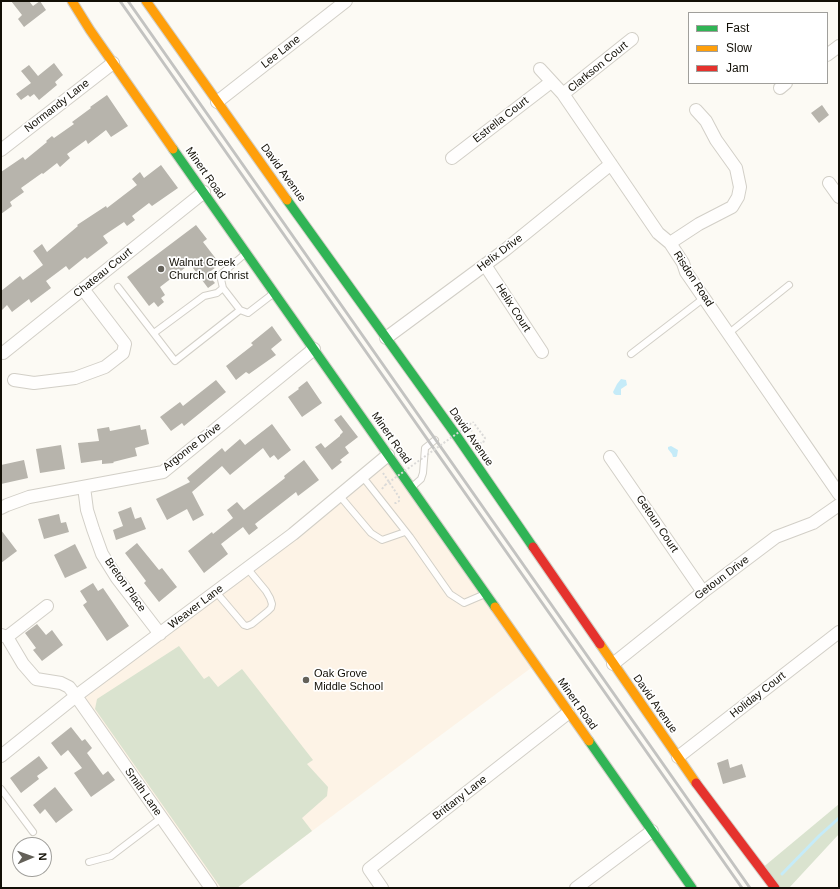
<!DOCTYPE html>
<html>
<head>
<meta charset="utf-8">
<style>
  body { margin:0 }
  #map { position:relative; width:840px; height:889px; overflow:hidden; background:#fcfaf4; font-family:Helvetica,sans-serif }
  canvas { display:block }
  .frame { position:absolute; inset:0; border:2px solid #120f06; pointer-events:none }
  .legend { position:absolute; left:688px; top:12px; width:140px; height:72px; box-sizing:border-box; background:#fff; border:1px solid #a09f9b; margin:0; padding:5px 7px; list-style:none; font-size:12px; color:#120f06 }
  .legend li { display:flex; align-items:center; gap:8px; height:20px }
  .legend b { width:20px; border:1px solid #a09f9b }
  .north { position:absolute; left:12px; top:837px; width:40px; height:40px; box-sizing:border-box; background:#fff; border:1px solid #a09f9b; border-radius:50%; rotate:88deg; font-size:11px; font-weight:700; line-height:16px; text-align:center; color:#120f06 }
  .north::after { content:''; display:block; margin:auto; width:14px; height:18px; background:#646159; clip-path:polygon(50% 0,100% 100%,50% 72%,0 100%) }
</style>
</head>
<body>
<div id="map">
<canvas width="840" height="889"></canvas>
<div class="frame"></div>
<ul class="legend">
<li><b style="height:5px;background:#30b455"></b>Fast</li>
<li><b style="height:5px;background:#ff9f0a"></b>Slow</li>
<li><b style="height:5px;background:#e5322d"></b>Jam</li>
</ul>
<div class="north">N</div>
</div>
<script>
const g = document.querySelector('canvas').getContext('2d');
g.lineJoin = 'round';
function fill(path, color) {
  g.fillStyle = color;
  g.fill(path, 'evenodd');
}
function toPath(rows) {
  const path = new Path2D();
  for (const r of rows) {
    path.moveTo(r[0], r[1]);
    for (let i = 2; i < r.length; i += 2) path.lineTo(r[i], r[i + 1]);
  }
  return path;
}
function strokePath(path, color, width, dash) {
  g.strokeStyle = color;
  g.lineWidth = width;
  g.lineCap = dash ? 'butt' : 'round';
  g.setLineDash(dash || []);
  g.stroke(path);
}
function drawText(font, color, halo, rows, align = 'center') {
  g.font = font + ' Helvetica,sans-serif';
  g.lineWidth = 3.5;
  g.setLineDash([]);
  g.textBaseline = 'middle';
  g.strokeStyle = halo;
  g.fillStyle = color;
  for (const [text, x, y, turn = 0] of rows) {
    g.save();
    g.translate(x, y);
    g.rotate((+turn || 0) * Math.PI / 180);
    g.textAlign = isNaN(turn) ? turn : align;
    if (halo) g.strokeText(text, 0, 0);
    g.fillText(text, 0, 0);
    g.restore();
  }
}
const education = toPath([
  [388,455,535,665,312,831,237,888,211,888,76,696]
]);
const green = toPath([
  [179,646,204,679,209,676,218,687,242,669,313,760,307,764,328,787,327,796,302,818,312,831,237,888,221,888,95,709,97,699],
  [839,804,839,834,789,888,775,888,761,869]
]);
const water = toPath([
  [621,379,626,380,627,385,621,389,621,395,616,395,614,394,613,392,617,384],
  [671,446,678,450,677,456,676,457,673,457,672,454,668,449,668,447]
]);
const stream = toPath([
  [782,874,819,836,839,818]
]);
const building = toPath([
  [11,1,29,1,33,6,40,1,46,10,24,27,18,19,22,15],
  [54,63,63,75,55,82,57,85,39,100,34,94,30,97,28,95,21,100,16,94,31,83,21,71,29,65,38,76],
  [107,95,128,126,111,137,106,130,88,144,86,140,67,154,70,158,60,167,57,163,43,174,42,173,21,188,24,192,10,202,12,206,1,214,1,172,23,157,25,160,47,142,46,141,52,136,54,138,74,124,72,122,91,108,90,107],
  [822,105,829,115,819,123,811,113],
  [161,165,178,188,152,206,149,203,132,216,135,220,127,226,124,222,103,236,108,243,87,259,85,257,69,270,66,266,46,281,51,288,31,303,29,299,12,312,7,305,1,311,1,291,20,276,23,280,43,265,33,251,42,244,47,252,78,226,77,225,106,206,107,208,137,185,132,179,140,172,144,178],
  [196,225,207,239,203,242,220,264,207,274,215,283,208,288,190,264,160,287,165,295,161,298,164,302,158,307,154,302,149,306,127,277],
  [272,326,282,340,271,349,276,355,249,374,246,372,236,380,226,366,253,345,251,343],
  [216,380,226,392,184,426,182,423,171,431,160,417,180,402,183,406],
  [307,381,322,403,302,417,288,397,299,389,298,388],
  [341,415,358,437,345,447,349,453,340,460,342,462,332,470,315,447,321,443,325,448,340,436,340,435,343,432,334,420],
  [272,424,291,450,278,460,274,455,270,458,263,448,230,475,222,466,192,492,204,515,193,521,187,509,167,520,156,499,190,482,187,478,222,448,225,452,240,439,245,445],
  [140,425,141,430,146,429,149,444,135,448,137,456,113,462,114,463,102,464,102,460,81,463,78,443,99,441,97,429,109,427,110,431],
  [61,445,65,469,40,473,36,449],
  [24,460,28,478,1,484,1,465],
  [304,460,319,480,298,496,296,492,255,524,258,528,249,535,243,527,221,544,228,554,204,573,188,551,212,532,213,534,233,518,227,510,237,502,244,510,285,478,284,476],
  [131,507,135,519,141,517,146,529,116,540,113,530,123,526,118,512],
  [59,514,61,523,66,522,69,532,44,539,38,519],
  [1,530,17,551,1,563],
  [137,543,159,570,162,568,177,587,159,602,144,583,146,581,125,553],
  [75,544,87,568,65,578,54,555],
  [93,583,98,591,103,588,129,626,107,641,83,605,87,602,80,591],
  [37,624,46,635,52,630,63,645,42,661,33,650,36,648,25,633],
  [71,727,82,741,85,739,92,748,87,753,103,775,108,771,115,780,91,797,74,773,82,768,68,750,61,756,51,743],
  [39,756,48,768,37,776,39,779,21,793,10,778],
  [728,759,730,768,742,764,746,777,723,784,717,763],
  [55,787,73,810,56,823,45,809,40,814,33,805]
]);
const path = toPath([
  [464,424,466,422,479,443,483,443,485,438,473,422],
  [383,473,399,497,399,501,396,503,394,503],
  [382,489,385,485]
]);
const lane = toPath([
  [245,254,220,275,223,288,240,310,248,313,274,293],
  [118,287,175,361,240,310],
  [154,333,204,296,217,293,223,288],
  [729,333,789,285],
  [631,354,704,298],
  [362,476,410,537,450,594,464,603,485,594],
  [412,487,421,479,423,473,425,448,435,440],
  [339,495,371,533,382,540,405,532],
  [216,592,244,625,247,626,252,624,268,611,271,608,272,604,270,598,266,591,247,568],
  [1,789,33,832],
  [89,862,111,856,161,818]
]);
const street = toPath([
  [827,55,839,46],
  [540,69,563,94,658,233,670,243,683,263,686,272,839,494],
  [780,88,786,83],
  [563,94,632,39],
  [217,102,346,1],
  [1,150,113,63],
  [452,158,551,82],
  [829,183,839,197],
  [670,243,699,224,732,207,738,197,740,187,736,168,716,140,706,121,696,110],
  [485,265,542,352],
  [386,338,505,250,611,164],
  [1,352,3,353,204,192],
  [14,380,34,383,75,378,105,367,123,353,125,344,83,289],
  [610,457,703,592],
  [84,487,87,510,93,529,102,554,117,578,160,634],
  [1,508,7,505,29,497,163,472,314,349],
  [1,635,7,637,23,664,36,679,61,683,69,687,76,696,211,888],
  [7,637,47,606],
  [613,664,703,592,776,537,813,523,839,505],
  [1,756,76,696,293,534,388,455],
  [678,757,839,632],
  [382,888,369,869,568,713],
  [576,888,652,831]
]);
const fast = toPath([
  [173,149,495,607],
  [287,200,456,435,533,547],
  [589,741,692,888]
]);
const slow = toPath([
  [72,1,90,30,173,149],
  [146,1,287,200],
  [495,607,589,741],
  [600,644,696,783]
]);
const jam = toPath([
  [533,547,600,644],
  [696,783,775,888]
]);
const rail = toPath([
  [120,1,742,888],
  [128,1,750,888]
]);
const pathBridge = toPath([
  [385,485,473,422]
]);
const markers = [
  [161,269,4,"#646159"],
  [306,680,4,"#646159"]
];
const streetNames = [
  ["Lee Lane",281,52,-38],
  ["Clarkson Court",598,67,-39],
  ["Normandy Lane",57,106,-38],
  ["Estrella Court",501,120,-38],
  ["Minert Road",205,173,55],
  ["David Avenue",283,173,54],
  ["Helix Drive",500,253,-37],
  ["Chateau Court",103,273,-39],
  ["Risdon Road",693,279,57],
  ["Helix Court",513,308,57],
  ["David Avenue",471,437,55],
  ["Minert Road",391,438,55],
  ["Argonne Drive",192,447,-38],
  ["Getoun Court",657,524,56],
  ["Getoun Drive",722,578,-37],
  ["Breton Place",125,585,55],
  ["Weaver Lane",196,607,-37],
  ["Holiday Court",758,695,-38],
  ["Minert Road",577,704,55],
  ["David Avenue",655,704,55],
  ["Smith Lane",143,792,55],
  ["Brittany Lane",460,798,-38]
];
const poiNames = [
  ["Walnut Creek",169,263],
  ["Church of Christ",169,276],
  ["Oak Grove",314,674],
  ["Middle School",314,687]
];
fill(education, '#fdf3e6');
fill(green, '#dae3cf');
fill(water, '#c5ebf8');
strokePath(stream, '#c5ebf8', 3);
fill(building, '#b7b4ac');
strokePath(lane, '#d2cfc7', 8);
strokePath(street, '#d2cfc7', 14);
strokePath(fast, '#d2cfc7', 11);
strokePath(slow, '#d2cfc7', 11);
strokePath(jam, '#d2cfc7', 11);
strokePath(path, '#dbdad8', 2, [2, 2]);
strokePath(lane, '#fffefd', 6);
strokePath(street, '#fffefd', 12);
strokePath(fast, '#30b455', 9);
strokePath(slow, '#ff9f0a', 9);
strokePath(jam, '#e5322d', 9);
strokePath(rail, '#c3c3c1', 3);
strokePath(pathBridge, '#dbdad8', 2, [2, 2]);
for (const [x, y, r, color] of markers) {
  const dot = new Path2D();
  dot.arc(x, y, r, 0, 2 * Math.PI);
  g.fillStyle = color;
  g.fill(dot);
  strokePath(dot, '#fff', 1.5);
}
drawText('11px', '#120f06', '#fff', streetNames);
drawText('11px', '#120f06', '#fff', poiNames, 'left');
</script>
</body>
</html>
